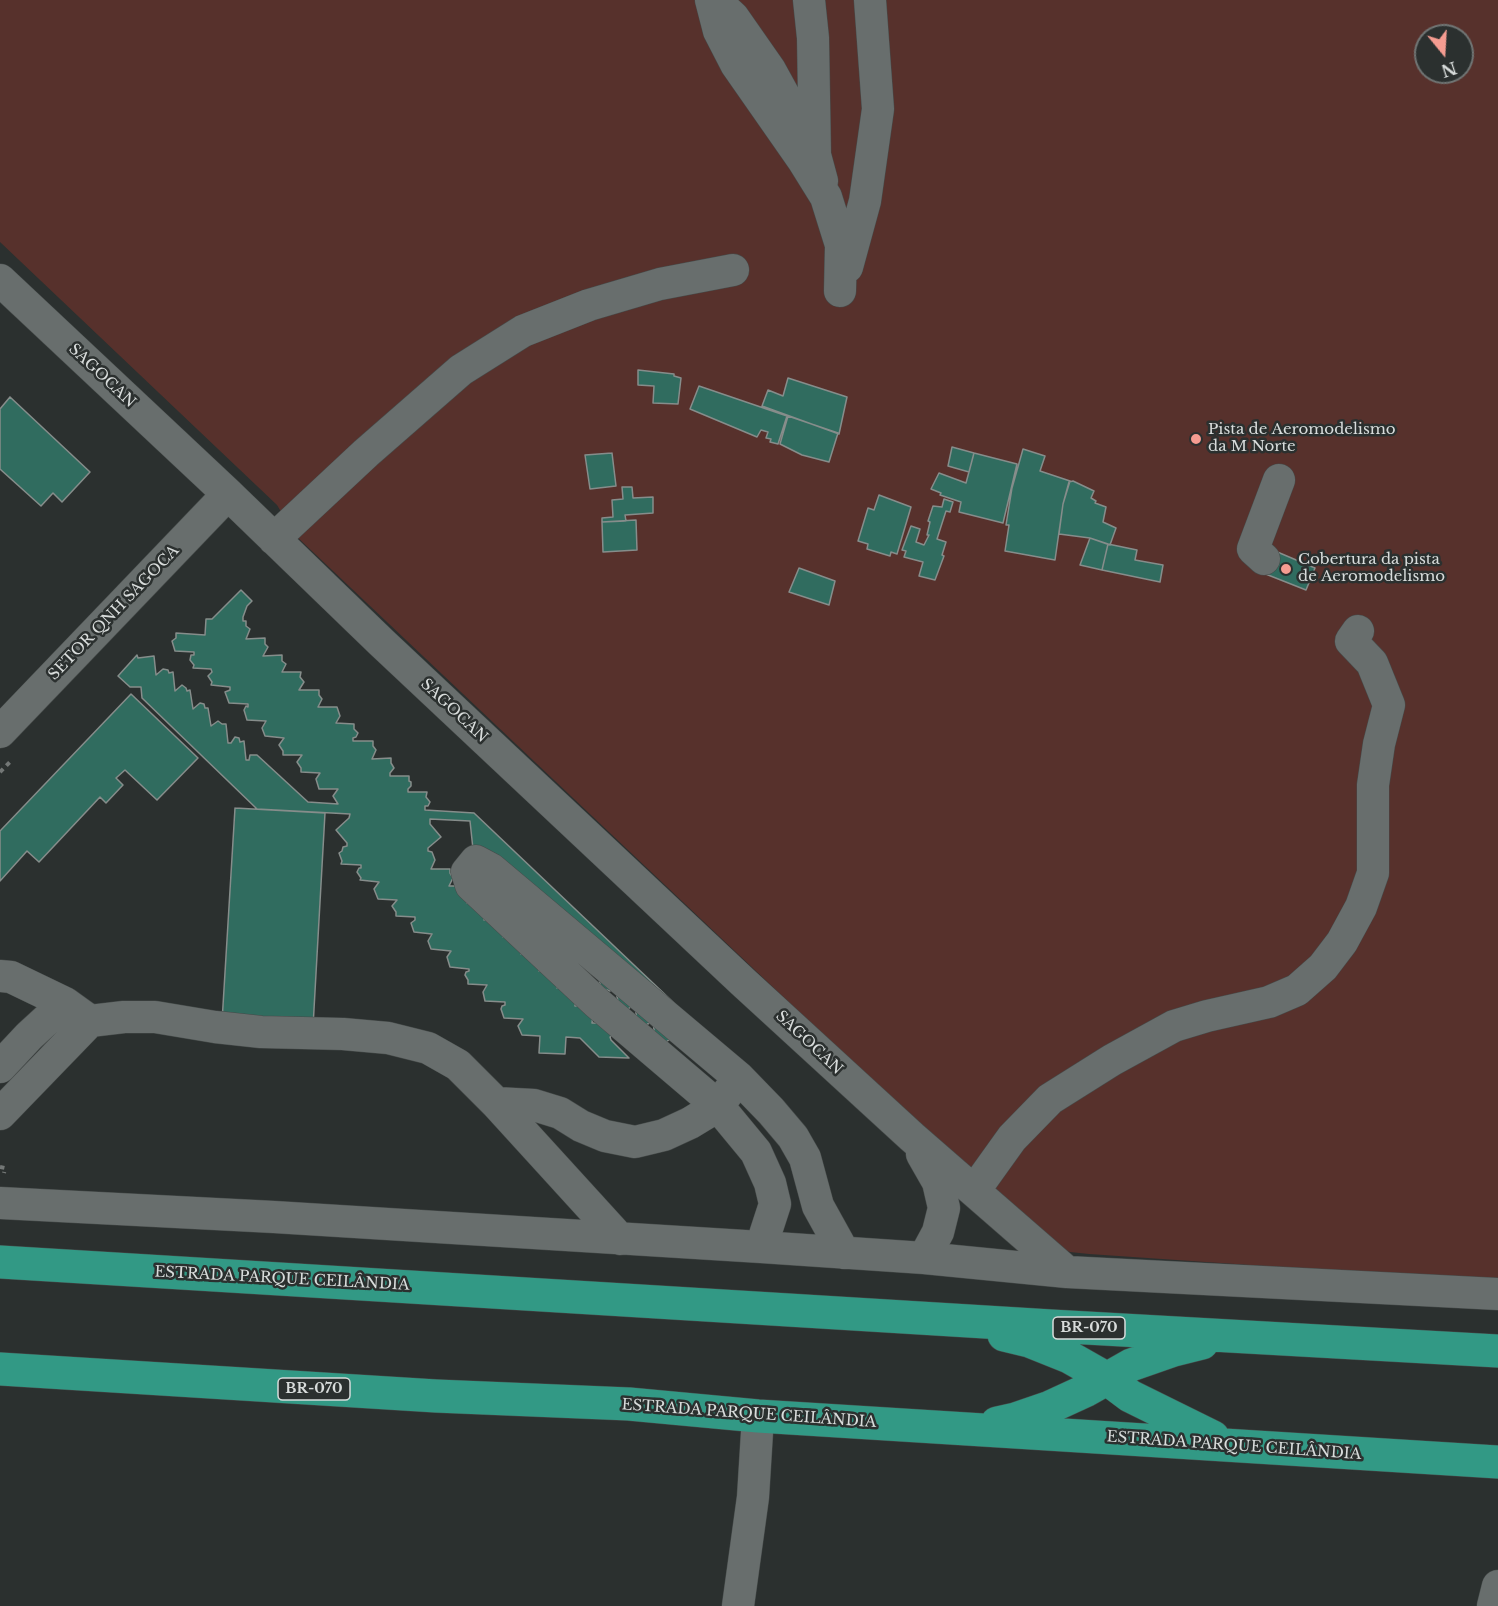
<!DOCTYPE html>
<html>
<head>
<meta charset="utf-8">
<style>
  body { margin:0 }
  #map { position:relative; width:1498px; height:1606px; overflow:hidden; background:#2b302f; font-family:"Libre Baskerville",serif }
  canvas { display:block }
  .north { position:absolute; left:1414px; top:24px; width:60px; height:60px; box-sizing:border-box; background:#2b302f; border:2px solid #707574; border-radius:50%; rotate:162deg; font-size:16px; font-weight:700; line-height:24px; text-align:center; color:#d8dcdb }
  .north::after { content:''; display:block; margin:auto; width:21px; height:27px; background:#f59c91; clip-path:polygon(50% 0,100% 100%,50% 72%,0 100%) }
</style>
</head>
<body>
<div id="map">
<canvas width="1498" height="1606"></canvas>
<div class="north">N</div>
</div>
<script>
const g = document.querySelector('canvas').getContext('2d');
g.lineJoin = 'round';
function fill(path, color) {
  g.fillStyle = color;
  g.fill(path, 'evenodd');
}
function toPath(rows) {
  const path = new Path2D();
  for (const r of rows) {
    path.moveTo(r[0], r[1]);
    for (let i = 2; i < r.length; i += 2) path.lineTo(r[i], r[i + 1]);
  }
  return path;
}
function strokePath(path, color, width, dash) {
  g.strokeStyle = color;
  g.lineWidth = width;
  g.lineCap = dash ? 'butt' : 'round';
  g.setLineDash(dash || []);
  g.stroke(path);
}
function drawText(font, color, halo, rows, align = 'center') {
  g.font = font + ' "Libre Baskerville",serif';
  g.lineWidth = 5;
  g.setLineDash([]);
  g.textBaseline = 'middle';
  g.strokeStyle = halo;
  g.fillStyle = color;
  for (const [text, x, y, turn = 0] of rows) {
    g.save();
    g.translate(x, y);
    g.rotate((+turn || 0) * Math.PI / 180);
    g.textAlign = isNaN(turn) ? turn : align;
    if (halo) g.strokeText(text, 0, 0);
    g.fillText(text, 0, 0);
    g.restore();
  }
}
const green = toPath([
  [0,0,1498,0,1498,1282,1089,1254,1070,1252,1053,1245,980,1183,295,535,277,505,0,242],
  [1426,36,1462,36,1462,72,1426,72]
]);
const building = toPath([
  [638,370,674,374,674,376,681,378,678,404,653,403,654,386,638,385,638,370],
  [788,378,847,397,839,434,762,406,768,390,783,396,788,378],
  [699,386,787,416,778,444,770,442,771,439,766,438,768,432,761,430,757,437,690,409,699,386],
  [10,397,90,472,62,502,53,493,41,506,0,469,0,409,10,397],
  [788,416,838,433,829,462,802,455,780,444,788,416],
  [952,447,974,453,969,472,948,466,952,447],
  [1023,449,1045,456,1040,471,1070,481,1063,504,1055,560,1005,551,1009,525,1006,525,1012,488,1023,449],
  [612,453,616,486,590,489,585,455,612,453],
  [974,453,1017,464,1003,523,959,512,961,502,940,495,941,493,931,489,939,473,966,483,974,453],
  [1073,481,1094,491,1091,498,1096,501,1095,503,1106,507,1103,522,1116,528,1110,545,1090,538,1059,534,1063,504,1069,482,1073,481],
  [622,487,632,487,633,498,653,497,653,513,625,515,626,521,602,522,602,518,613,517,612,500,623,499,622,487],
  [879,495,911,507,897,554,891,552,890,556,867,549,868,544,858,541,868,508,874,510,879,495],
  [944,499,953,502,950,512,946,511,937,539,946,542,942,555,944,556,935,580,919,576,923,562,904,557,906,551,902,550,911,526,920,529,916,542,924,545,929,535,927,535,930,522,928,521,933,506,942,507,944,499],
  [636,520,637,550,603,552,602,522,636,520],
  [1090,538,1108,544,1102,570,1080,565,1090,538],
  [1108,544,1137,550,1135,560,1163,565,1160,582,1102,570,1108,544],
  [1268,548,1315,568,1306,590,1258,571,1268,548],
  [799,568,835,581,829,605,789,592,799,568],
  [241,590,252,601,247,606,243,617,243,621,246,621,246,626,250,629,246,639,265,638,265,644,268,647,263,656,282,655,282,661,286,664,282,672,301,672,300,677,304,682,299,690,319,690,319,695,322,699,318,707,337,707,340,716,336,723,354,724,354,729,358,733,356,737,353,738,353,741,373,741,373,746,376,750,372,759,391,758,391,763,394,768,390,773,390,776,409,776,409,781,411,782,411,786,408,789,408,792,427,792,426,797,430,802,428,806,425,806,425,810,474,813,694,1022,666,1042,655,1039,653,1021,646,1025,637,1022,635,1004,628,1009,619,1006,615,987,610,991,601,988,597,970,591,974,586,971,583,971,581,953,475,868,470,821,430,819,430,824,441,837,428,848,428,851,432,852,435,860,431,869,450,869,450,873,453,878,449,886,468,886,467,903,486,903,484,920,503,919,503,937,522,937,521,954,540,954,539,971,558,971,557,988,576,989,575,1006,594,1005,592,1023,611,1023,613,1035,610,1037,611,1040,629,1058,599,1057,580,1038,566,1037,565,1054,539,1053,540,1036,522,1035,518,1026,523,1019,504,1018,501,1009,502,1006,505,1005,505,1002,485,1001,483,992,487,985,468,984,468,980,465,975,466,972,469,971,469,969,450,967,447,957,451,951,431,949,428,941,432,934,414,932,411,923,415,920,415,917,396,916,396,912,392,906,397,900,378,899,374,889,379,882,360,880,361,878,357,872,359,868,361,868,361,865,341,864,342,861,339,853,342,851,343,847,347,846,347,843,336,830,349,818,350,814,257,809,142,698,141,687,130,687,118,676,137,655,138,658,154,656,156,675,163,669,168,670,169,673,173,672,175,691,182,685,186,688,187,691,190,690,193,709,200,703,204,704,205,708,208,708,211,726,218,721,222,724,226,724,228,743,231,743,235,737,239,738,240,742,244,741,246,760,249,760,250,755,257,755,308,802,338,804,333,796,338,789,319,789,316,779,320,773,301,772,301,768,297,762,302,755,283,755,283,751,279,745,284,738,265,736,262,728,266,721,247,720,244,710,246,706,248,707,248,704,229,703,225,692,230,690,230,687,211,685,212,682,208,676,212,672,211,669,193,668,194,665,190,660,191,655,194,655,194,652,175,651,172,641,176,638,176,633,205,635,206,619,212,619,241,590],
  [131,694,198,758,157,800,125,770,116,778,123,785,106,803,100,797,39,862,27,851,0,881,0,831,131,694],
  [235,808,325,813,313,1027,222,1022,235,808]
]);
const path = toPath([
  [0,772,10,762],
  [0,1167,5,1168,4,1173]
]);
const minor = toPath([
  [711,0,719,31,736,64,803,160,826,197,841,245,840,291],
  [809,0,813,38,815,155,822,181],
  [720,5,733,17,770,70,803,130],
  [847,267,865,201,878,109,870,0],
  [0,280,228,494,381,642,743,982,912,1137,1067,1272],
  [274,539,366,453,461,370,523,331,589,305,660,284,733,270],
  [1264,559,1253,549,1279,480],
  [0,732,228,494],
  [0,976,11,977,65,1003,90,1021],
  [0,1067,29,1036,65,1003],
  [496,1103,534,1105,560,1113,581,1126,605,1136,635,1142,664,1135,690,1123,718,1106,729,1091],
  [0,1114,90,1021,124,1017,155,1017,215,1027,261,1032,343,1034,388,1038,428,1048,458,1065,496,1103,620,1239],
  [922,1154,938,1182,944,1208,938,1232,924,1258],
  [974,1191,1012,1138,1050,1099,1112,1060,1174,1026,1207,1016,1269,1002,1297,990,1323,967,1342,942,1361,907,1373,873,1373,785,1379,744,1389,705,1372,663,1351,641,1358,631],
  [0,1203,274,1217,761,1247,924,1258,1067,1272,1498,1294],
  [761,1247,775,1204,770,1183,756,1152,718,1106,597,1003,471,885,467,872,476,861,491,869,738,1077,771,1111,793,1137,805,1158,818,1206,844,1253],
  [738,1606,753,1497,758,1416],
  [1493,1606,1498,1586]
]);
const highway = toPath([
  [0,1262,1051,1326,1498,1351],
  [1004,1335,1029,1341,1069,1357,1106,1378,1130,1396,1213,1437],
  [0,1369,436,1396,629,1404,758,1416,1498,1462],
  [997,1423,1015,1419,1050,1407,1087,1390,1131,1365,1174,1350,1202,1343]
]);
const markers = [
  [1196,439,6,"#f59c91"],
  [1286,569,6,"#f59c91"]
];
const shields = [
  [1089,1328,72],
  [314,1389,72]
];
const shieldNames = [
  ["BR-070",1089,1328],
  ["BR-070",314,1389]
];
const streetNames = [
  ["SAGOCAN",102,376,43],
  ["SETOR QNH SAGOCA",114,613,-46],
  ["SAGOCAN",454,711,43],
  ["SAGOCAN",809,1043,43],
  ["ESTRADA PARQUE CEILÂNDIA",282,1279,3],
  ["ESTRADA PARQUE CEILÂNDIA",749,1414,4],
  ["ESTRADA PARQUE CEILÂNDIA",1234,1446,4]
];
const poiNames = [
  ["Pista de Aeromodelismo",1208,430],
  ["da M Norte",1208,447],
  ["Cobertura da pista",1298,560],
  ["de Aeromodelismo",1298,577]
];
fill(green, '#57312c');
fill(building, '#306c5f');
strokePath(building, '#868d8b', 1.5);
strokePath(minor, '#464b4a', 33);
strokePath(highway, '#464b4a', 34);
strokePath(path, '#737776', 4, [4.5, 4.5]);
strokePath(minor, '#686e6d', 32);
strokePath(highway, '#329985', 33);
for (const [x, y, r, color] of markers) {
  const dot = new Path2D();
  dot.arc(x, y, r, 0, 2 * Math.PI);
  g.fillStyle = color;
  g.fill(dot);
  strokePath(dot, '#2b302f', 2);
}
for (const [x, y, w] of shields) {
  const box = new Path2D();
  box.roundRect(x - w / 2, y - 11, w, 22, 4.5);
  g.fillStyle = '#2b302f';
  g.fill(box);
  strokePath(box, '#d8dcdb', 1.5);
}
drawText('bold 14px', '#d8dcdb', null, shieldNames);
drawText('15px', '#d8dcdb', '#2b302f', streetNames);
drawText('15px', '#d8dcdb', '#2b302f', poiNames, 'left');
</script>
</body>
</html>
